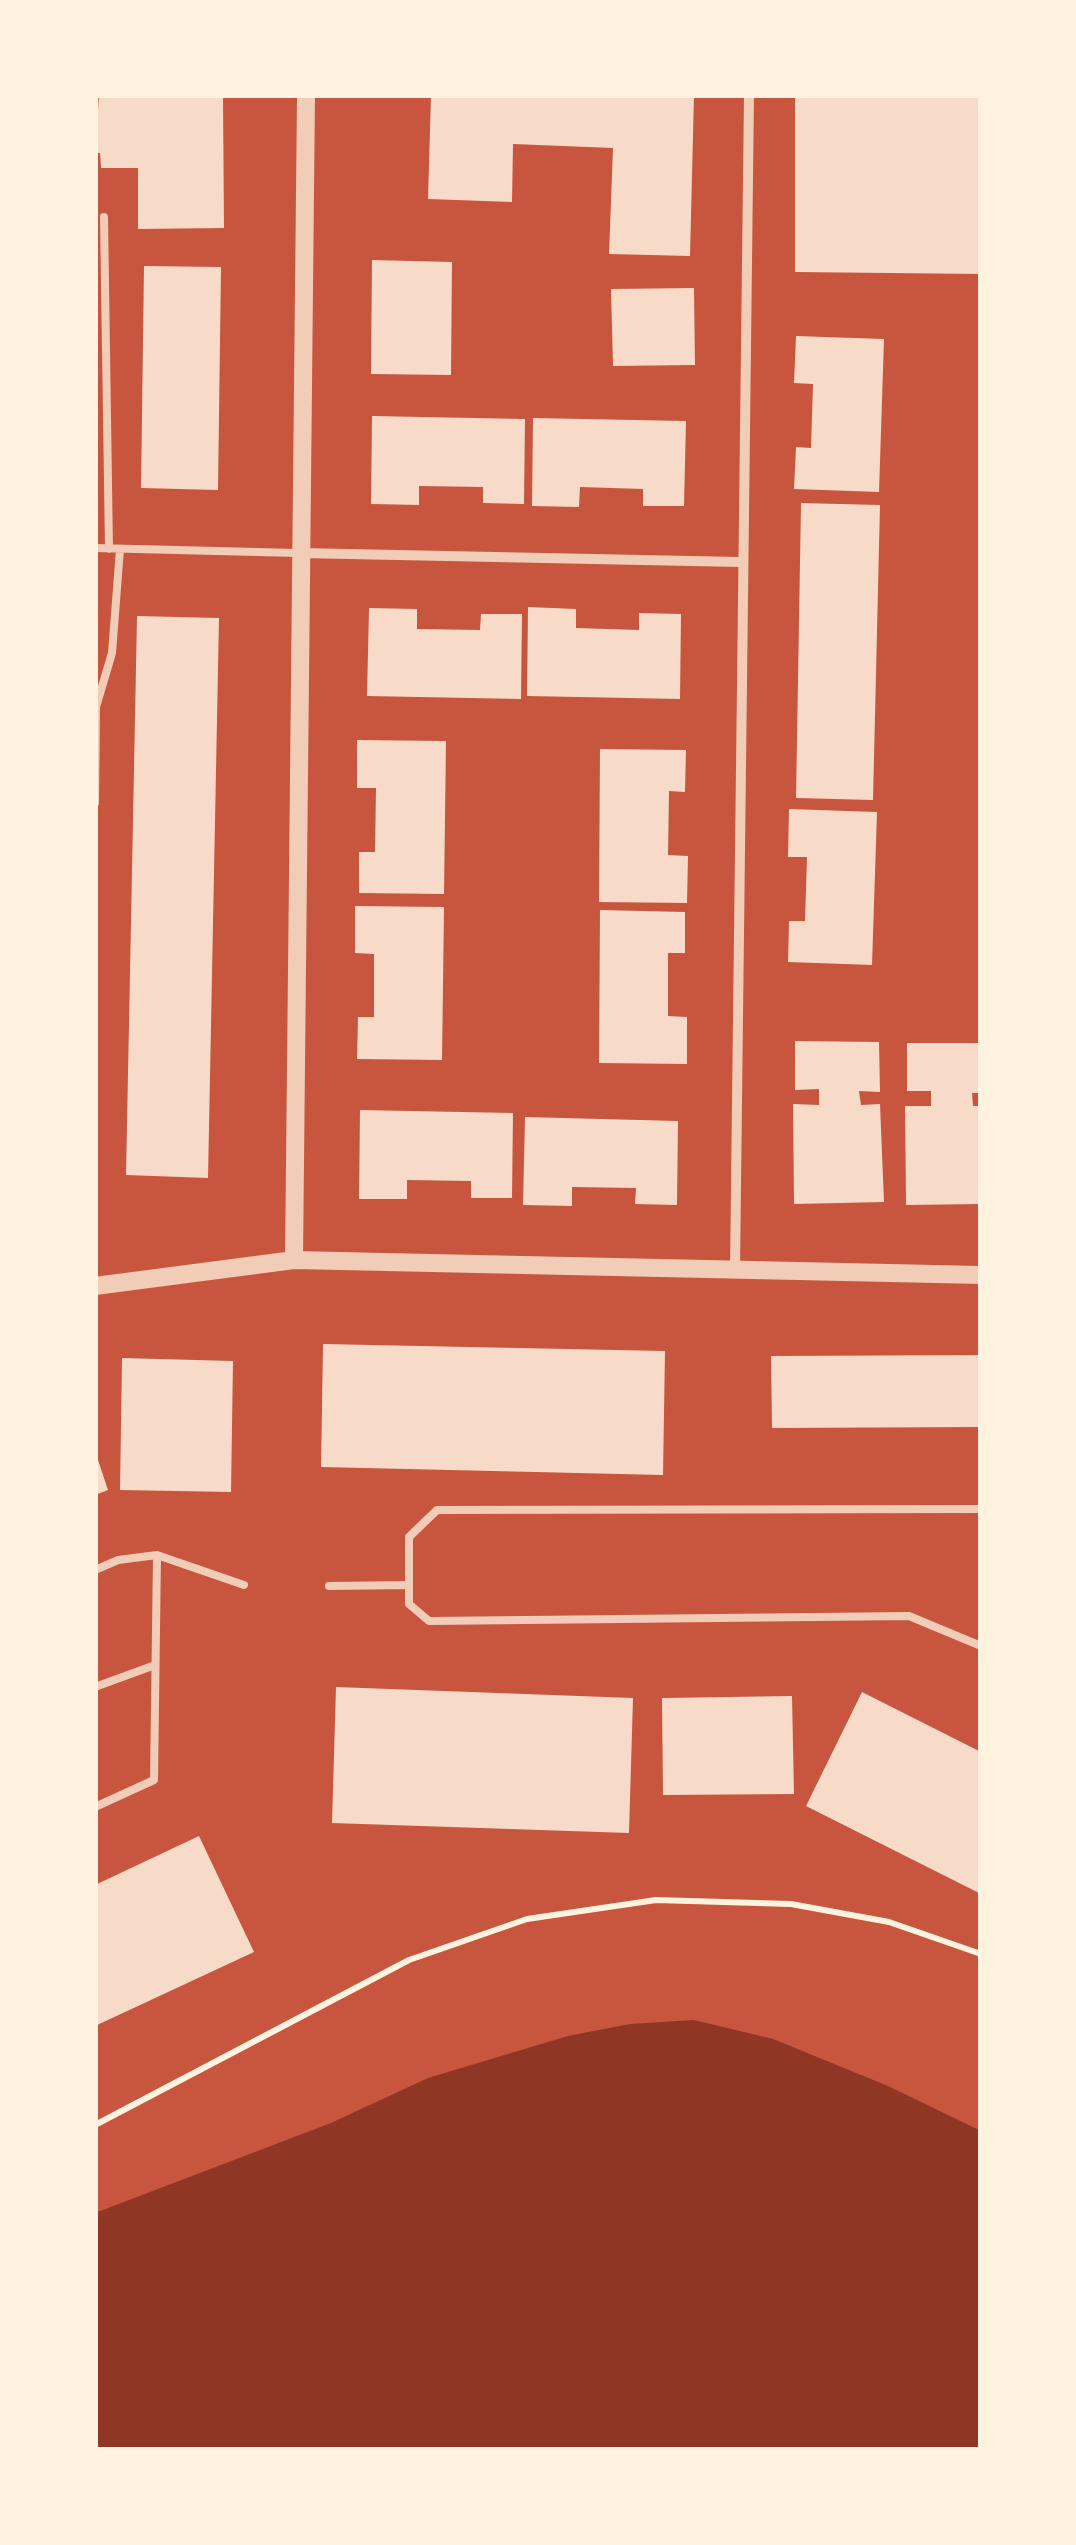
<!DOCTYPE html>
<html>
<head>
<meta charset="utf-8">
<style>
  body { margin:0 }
  #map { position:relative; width:1076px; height:2545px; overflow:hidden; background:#c8553d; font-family:"Asap Condensed",sans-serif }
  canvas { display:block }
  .frame { position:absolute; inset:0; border:98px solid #fff3e0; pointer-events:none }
</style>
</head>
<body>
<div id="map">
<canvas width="1076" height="2545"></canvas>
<div class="frame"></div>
</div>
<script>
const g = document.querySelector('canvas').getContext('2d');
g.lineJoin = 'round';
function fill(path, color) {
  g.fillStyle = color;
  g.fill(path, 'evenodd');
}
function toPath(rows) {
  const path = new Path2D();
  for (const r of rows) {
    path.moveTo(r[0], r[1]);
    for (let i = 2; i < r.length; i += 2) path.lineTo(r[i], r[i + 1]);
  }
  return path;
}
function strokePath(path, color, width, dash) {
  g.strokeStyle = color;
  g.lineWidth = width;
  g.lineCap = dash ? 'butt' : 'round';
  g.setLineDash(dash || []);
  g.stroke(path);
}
const water = toPath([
  [694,2020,773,2039,888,2086,981,2131,981,2450,95,2450,95,2213,331,2123,428,2078,568,2036,630,2024]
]);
const building = toPath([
  [99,95,223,95,224,228,138,229,138,168,101,168,100,153,95,153],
  [431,95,694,95,690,256,609,254,613,148,513,144,512,202,428,199],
  [795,95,981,95,981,274,795,272],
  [372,260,452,262,451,375,371,374],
  [144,266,221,267,218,490,141,488],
  [694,288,695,365,613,366,611,289],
  [796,336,884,339,879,492,794,489,796,447,811,448,813,384,794,383],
  [372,416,525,419,524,504,483,503,483,487,419,486,419,505,371,504],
  [533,418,686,421,684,506,643,506,643,489,580,487,579,507,532,506],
  [801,503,880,505,873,800,796,798],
  [528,607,576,609,576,628,639,630,639,613,681,614,680,699,527,696],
  [369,608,417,609,417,629,480,630,481,614,522,614,521,699,367,696],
  [137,616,219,618,208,1178,126,1175],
  [357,740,446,741,444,894,359,893,359,852,375,852,376,788,357,788],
  [600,749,686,750,685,792,669,791,668,855,688,856,687,903,599,902],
  [789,809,877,812,872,965,788,962,789,921,805,921,807,857,788,857],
  [355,906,444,907,442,1060,357,1059,358,1017,374,1017,374,954,355,953],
  [600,910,685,912,685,953,668,953,668,1016,687,1017,687,1064,599,1063],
  [795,1041,879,1042,880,1092,859,1091,861,1105,880,1104,884,1202,794,1204,793,1104,819,1105,819,1089,795,1090],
  [907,1043,981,1043,981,1093,972,1093,973,1106,981,1106,981,1204,906,1205,905,1106,931,1106,931,1091,907,1091],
  [360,1110,513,1113,512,1198,471,1198,471,1181,407,1180,407,1199,359,1199],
  [525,1117,678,1121,677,1205,635,1204,636,1188,572,1187,572,1206,523,1205],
  [323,1344,665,1351,663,1475,321,1467],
  [981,1355,981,1427,772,1428,771,1356],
  [122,1358,233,1361,231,1492,120,1490],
  [96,1454,108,1490,95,1495,95,1455],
  [336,1687,633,1698,629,1833,332,1823],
  [862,1692,981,1752,981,1894,806,1806],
  [792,1696,794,1794,663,1795,662,1698],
  [199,1836,254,1952,95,2026,95,1885]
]);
const path = toPath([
  [95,2125,409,1960,527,1919,656,1900,791,1904,889,1922,981,1954]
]);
const service = toPath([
  [104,217,109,549],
  [95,548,298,553],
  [95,803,96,707,112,653,120,549],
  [981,1509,437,1510,409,1537,409,1604,429,1621,909,1616,981,1646],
  [157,1555,244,1585],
  [95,1570,118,1560,157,1555,154,1780,95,1807],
  [329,1586,409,1585],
  [95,1687,155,1665]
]);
const minor = toPath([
  [299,553,740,562],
  [735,1269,749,95]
]);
const tertiary = toPath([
  [294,1260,306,95],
  [95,1286,294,1260,981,1275]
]);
fill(water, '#8f3625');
fill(building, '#f7dbc8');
strokePath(path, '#fff3e0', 6);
strokePath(service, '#f1ccb7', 8);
strokePath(minor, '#f1ccb7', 10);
strokePath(tertiary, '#f1ccb7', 18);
</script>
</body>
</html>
